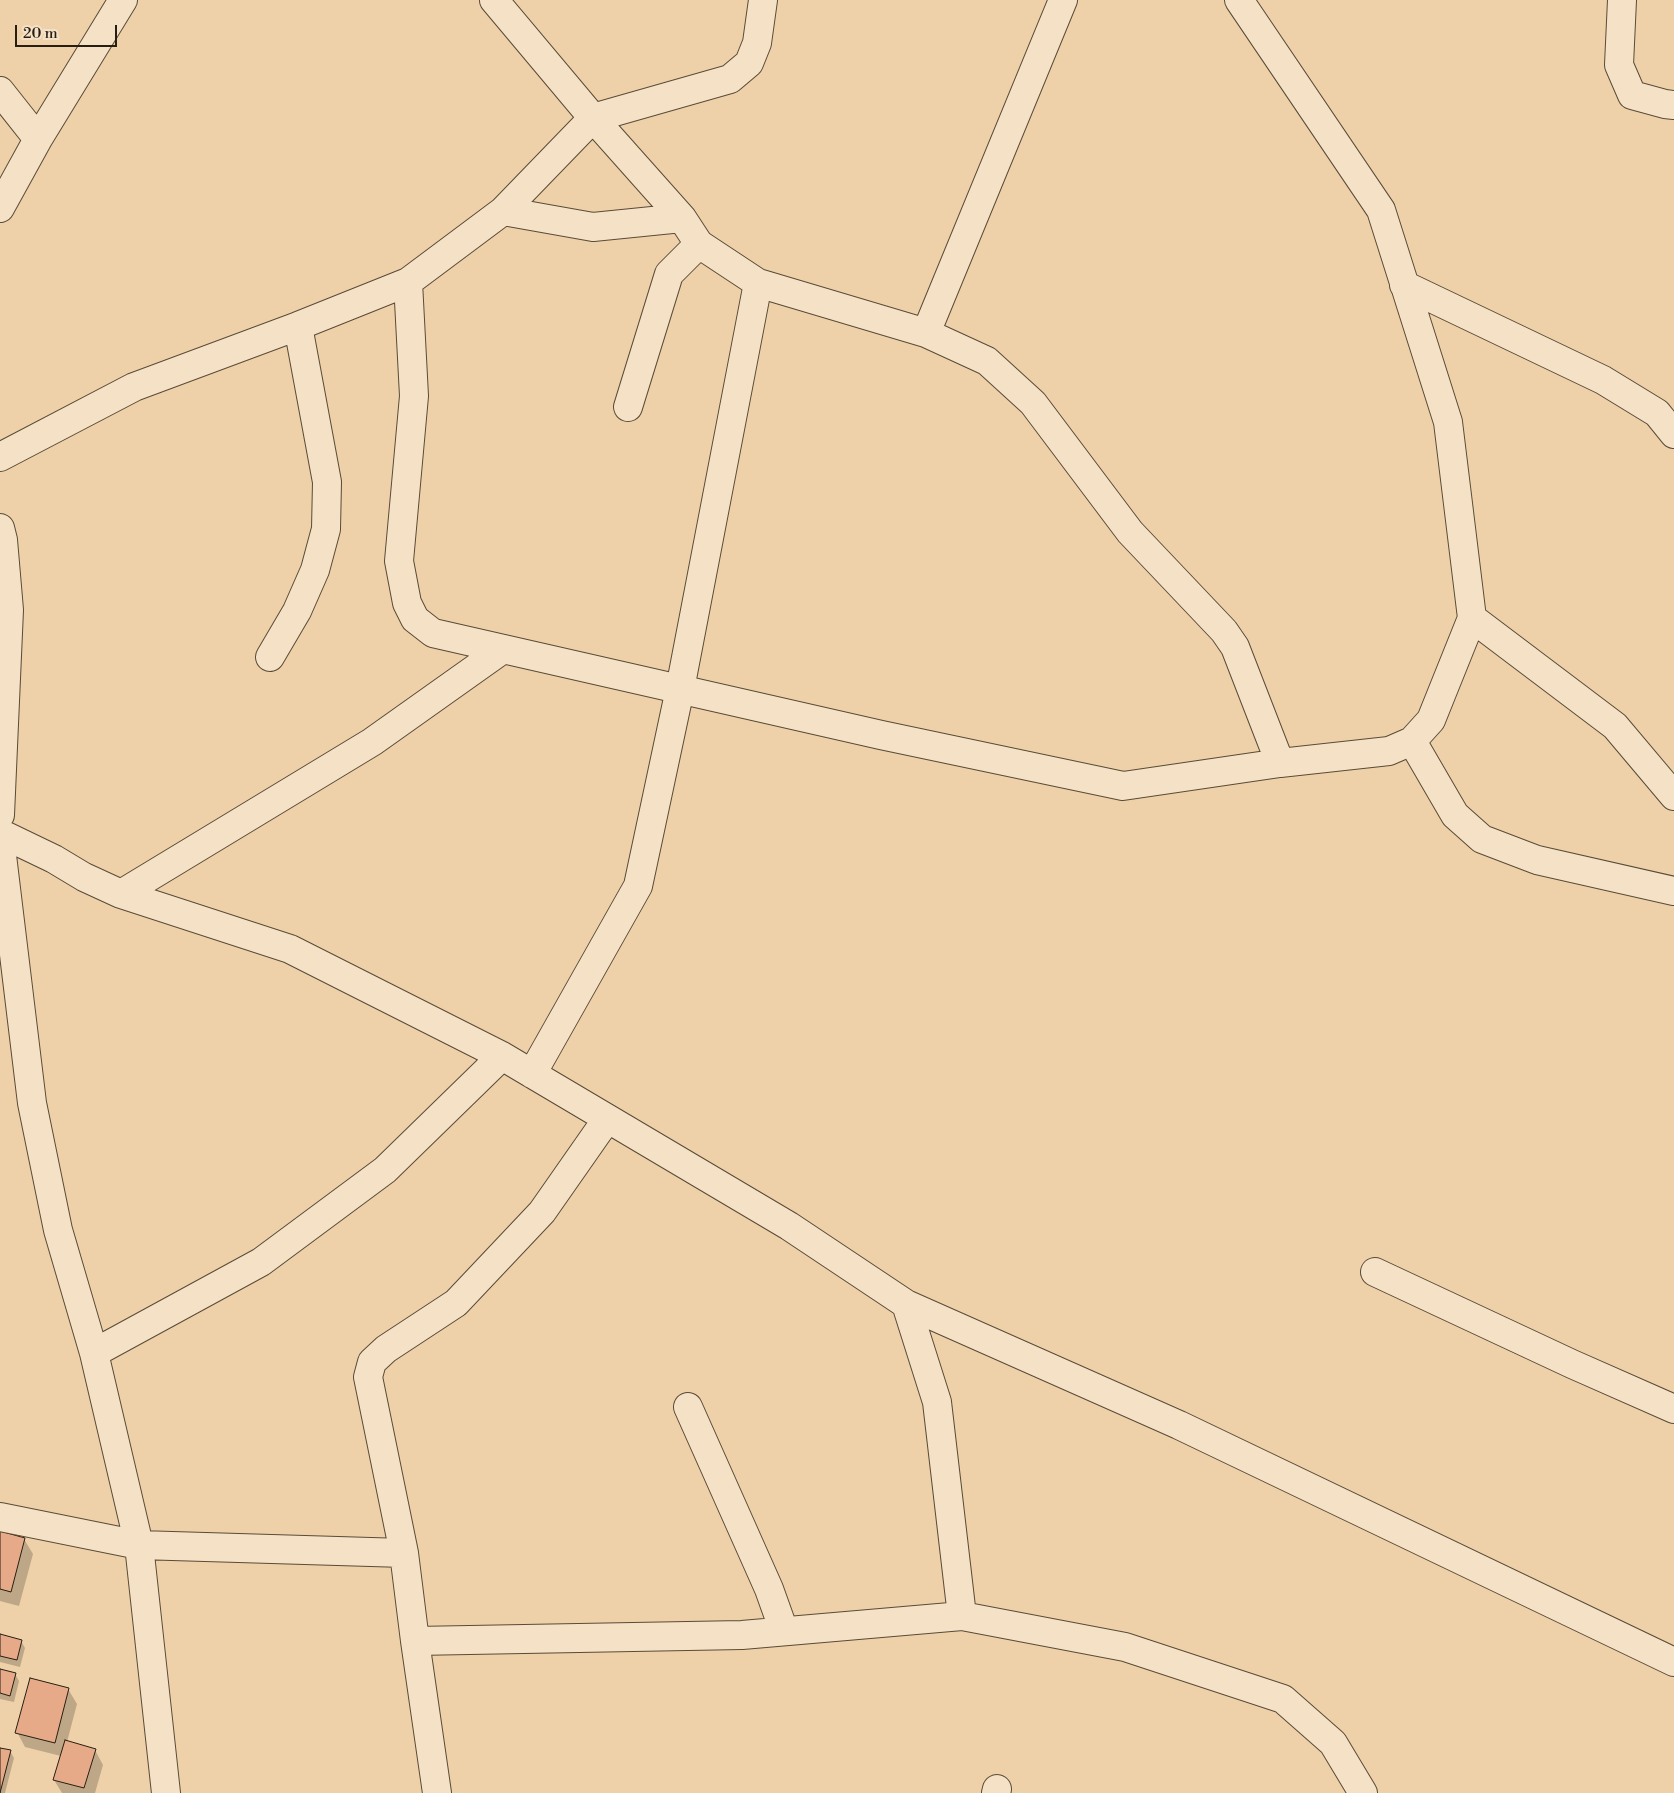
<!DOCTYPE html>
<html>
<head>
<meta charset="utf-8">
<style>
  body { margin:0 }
  #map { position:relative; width:1674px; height:1793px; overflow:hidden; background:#eed1a8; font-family:"Libre Bodoni",serif }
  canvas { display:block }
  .scale { position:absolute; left:15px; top:25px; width:102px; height:22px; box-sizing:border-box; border:2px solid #271e13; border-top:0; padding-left:6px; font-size:15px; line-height:18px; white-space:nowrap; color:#271e13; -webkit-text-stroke:4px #f4e1c6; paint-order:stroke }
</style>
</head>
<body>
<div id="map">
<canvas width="1674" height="1793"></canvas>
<div class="scale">20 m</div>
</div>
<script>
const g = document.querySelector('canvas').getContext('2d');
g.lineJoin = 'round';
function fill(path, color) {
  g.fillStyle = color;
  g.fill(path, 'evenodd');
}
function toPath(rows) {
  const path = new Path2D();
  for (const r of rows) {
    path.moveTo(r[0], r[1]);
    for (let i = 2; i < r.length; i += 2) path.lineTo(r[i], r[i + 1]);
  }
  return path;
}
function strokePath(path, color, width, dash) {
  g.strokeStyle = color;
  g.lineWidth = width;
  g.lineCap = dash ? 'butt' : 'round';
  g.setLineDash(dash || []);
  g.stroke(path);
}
const shadow = toPath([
  [0,1533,24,1539,33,1554,19,1606,0,1601],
  [0,1636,21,1641,25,1648,20,1667,0,1662],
  [0,1670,15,1674,19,1681,14,1702,0,1699],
  [68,1689,77,1704,67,1742,95,1750,103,1765,95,1793,62,1793,54,1780,61,1756,25,1747,17,1732],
  [0,1749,10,1751,14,1758,5,1793,0,1793]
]);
const building = toPath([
  [0,1531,25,1538,11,1592,0,1589,0,1531],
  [0,1634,22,1640,17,1660,0,1656,0,1634],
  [0,1669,16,1673,10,1696,0,1693,0,1669],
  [30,1678,69,1688,55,1743,15,1733,30,1678],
  [65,1740,96,1749,84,1788,53,1780,65,1740],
  [0,1748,11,1750,0,1793,0,1748]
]);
const street = toPath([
  [494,0,593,118,682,218,699,244,758,283,926,333,987,361,1033,403,1130,532,1224,631,1235,647,1280,763],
  [1622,0,1619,65,1632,95,1665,104,1674,105],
  [0,91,38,139],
  [0,208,38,139,123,0],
  [503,211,593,227,682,218],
  [408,282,414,396,399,561,407,603,415,619,433,633,881,735,1123,786,1280,763,1389,751,1412,741,1431,720,1472,618,1448,422,1381,210,1239,0],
  [1404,285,1603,380,1657,413,1674,434],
  [926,333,1063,0],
  [628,407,669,274,699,244],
  [0,457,134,387,298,326,408,282,503,211,593,118,730,79,749,63,757,43,763,0],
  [0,528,3,540,9,610,0,815],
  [1472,618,1615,726,1674,796],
  [270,657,297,611,315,570,326,529,327,482,298,326],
  [1412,741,1455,815,1482,839,1537,860,1674,891],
  [0,833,54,859,84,877,121,894,290,949,502,1056,789,1226,906,1304,937,1402,962,1616],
  [0,839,32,1103,58,1230,94,1353,139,1545,166,1793],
  [121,894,372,742,503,649],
  [532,1074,638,886,680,689,758,283],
  [1375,1272,1572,1364,1674,1409],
  [906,1304,1179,1425,1674,1662],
  [94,1353,261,1262,385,1170,502,1056],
  [688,1407,769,1589,784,1631],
  [0,1517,139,1545,404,1553,415,1641,742,1635,962,1616,1125,1647,1283,1699,1333,1743,1363,1793],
  [404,1553,368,1377,372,1362,386,1349,456,1303,542,1212,607,1119],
  [415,1641,437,1793],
  [996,1793,997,1789]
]);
fill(shadow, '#0003');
fill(building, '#e6aa89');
strokePath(building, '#271e13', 1);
strokePath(street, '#594b38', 30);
strokePath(street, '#f4e1c6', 28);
</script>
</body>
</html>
